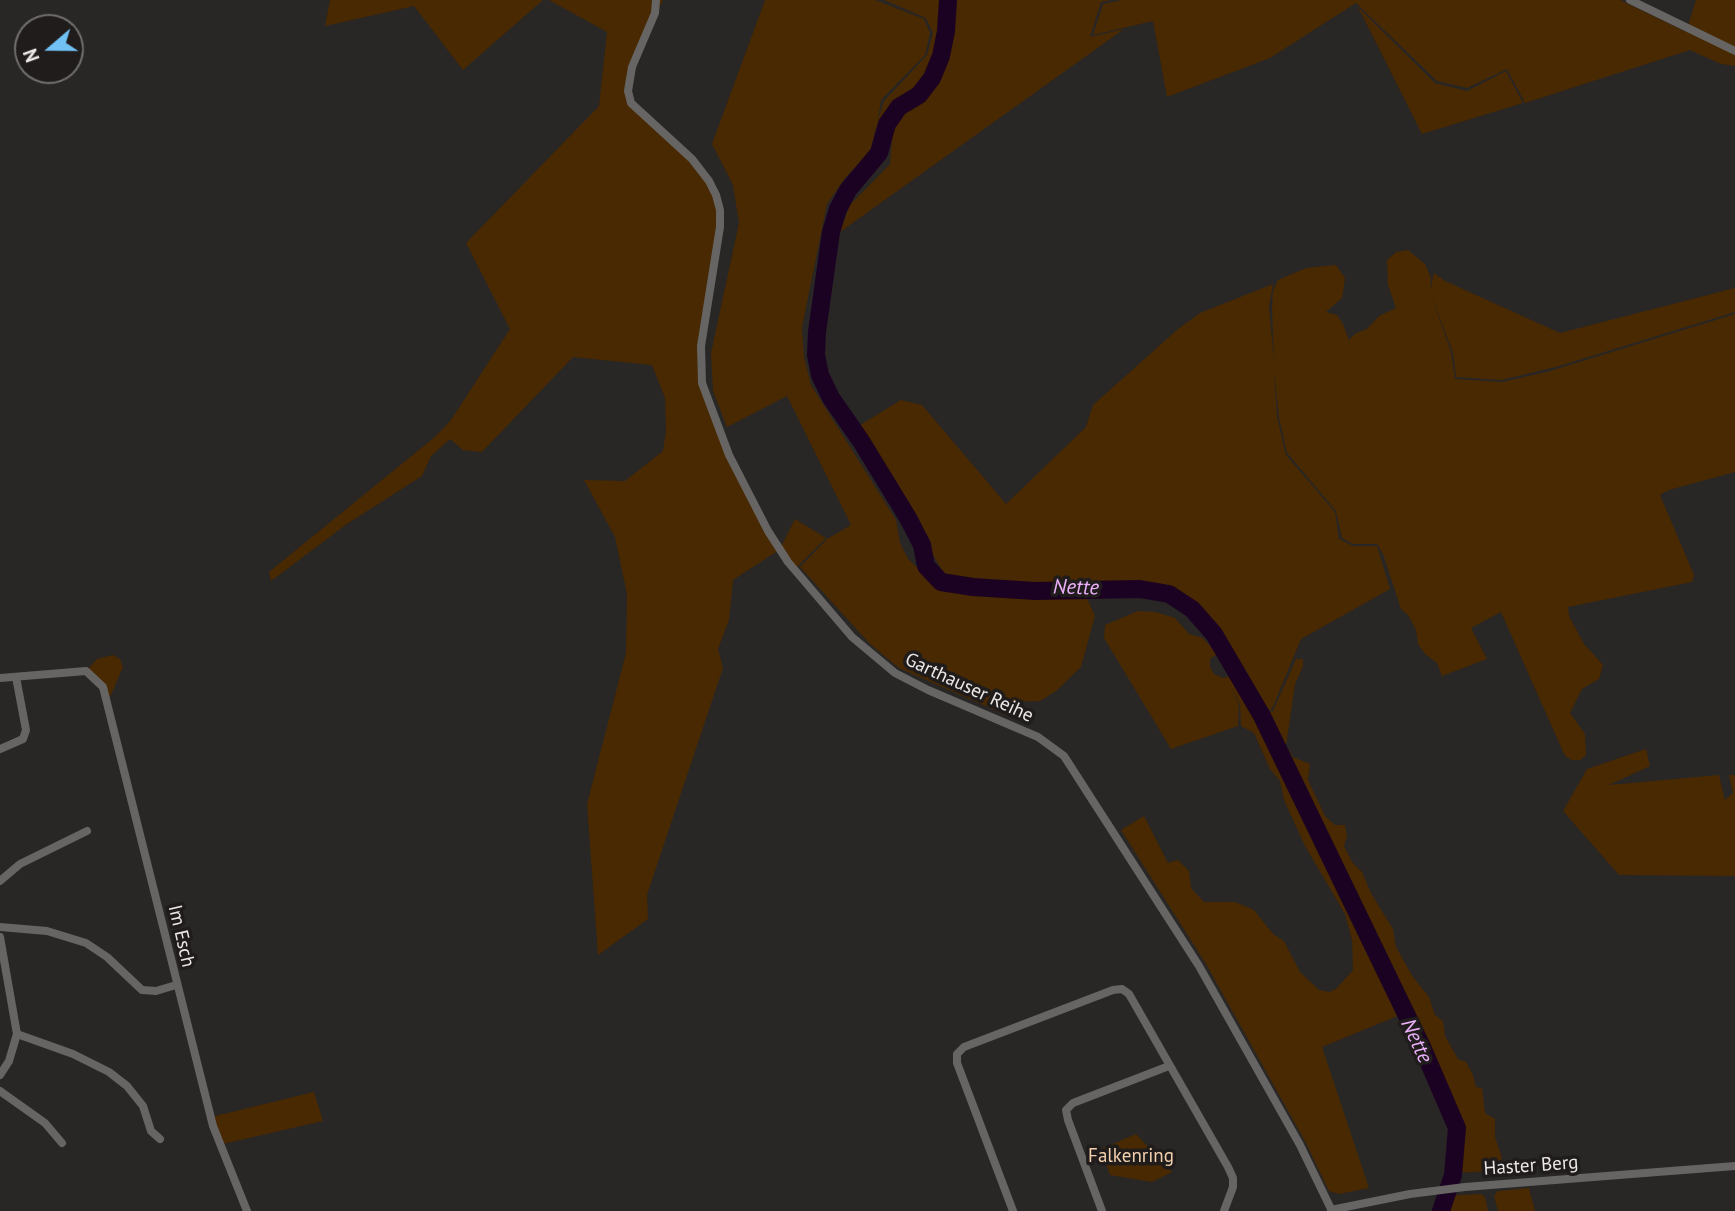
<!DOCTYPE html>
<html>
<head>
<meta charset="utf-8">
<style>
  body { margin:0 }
  #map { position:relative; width:1735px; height:1211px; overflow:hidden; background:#292626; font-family:"PT Sans",sans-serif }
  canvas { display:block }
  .north { position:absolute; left:14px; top:14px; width:70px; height:70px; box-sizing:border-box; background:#201c1c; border:2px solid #716e6e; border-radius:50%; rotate:250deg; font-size:19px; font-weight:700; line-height:28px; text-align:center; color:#ebe8e9 }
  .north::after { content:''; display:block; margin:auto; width:24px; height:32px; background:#71c1f4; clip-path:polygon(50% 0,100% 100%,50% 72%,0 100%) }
</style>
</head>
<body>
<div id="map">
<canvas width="1735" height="1211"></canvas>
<div class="north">N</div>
</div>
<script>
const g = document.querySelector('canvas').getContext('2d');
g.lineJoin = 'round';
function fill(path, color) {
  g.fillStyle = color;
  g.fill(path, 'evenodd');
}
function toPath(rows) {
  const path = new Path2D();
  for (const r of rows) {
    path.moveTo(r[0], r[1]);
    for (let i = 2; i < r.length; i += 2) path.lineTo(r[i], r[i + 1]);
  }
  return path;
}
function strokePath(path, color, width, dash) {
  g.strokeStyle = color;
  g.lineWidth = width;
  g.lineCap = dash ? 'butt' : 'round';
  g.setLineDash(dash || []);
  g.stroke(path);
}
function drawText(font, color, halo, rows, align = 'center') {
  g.font = font + ' "PT Sans",sans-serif';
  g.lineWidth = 7;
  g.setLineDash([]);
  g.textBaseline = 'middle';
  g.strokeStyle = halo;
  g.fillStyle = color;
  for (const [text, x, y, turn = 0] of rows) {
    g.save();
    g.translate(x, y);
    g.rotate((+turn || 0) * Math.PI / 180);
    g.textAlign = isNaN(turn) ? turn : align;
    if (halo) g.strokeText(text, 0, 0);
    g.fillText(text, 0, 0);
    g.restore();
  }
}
const green = toPath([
  [330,0,543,0,463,70,414,6,325,26],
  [549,0,663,0,632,67,631,103,709,181,720,210,700,364,720,433,780,549,795,519,826,538,794,570,779,550,733,580,729,620,718,649,723,668,647,895,648,919,598,955,587,804,626,653,627,594,615,537,584,480,625,481,663,451,666,431,665,398,652,365,573,357,482,452,463,450,450,439,431,456,422,476,347,524,271,581,269,572,436,436,451,420,510,329,466,243,599,106,607,32],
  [765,0,875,0,924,19,930,33,925,55,881,100,878,120,884,101,927,55,933,33,926,18,884,0,1112,0,1101,2,1090,37,1124,29,840,232,850,205,890,164,892,139,876,128,870,151,845,178,827,204,802,327,804,357,811,385,896,520,900,543,908,559,939,588,1036,595,1085,594,1095,616,1081,667,1056,691,1040,701,1011,702,1013,718,899,668,870,644,800,567,827,539,851,525,787,396,727,427,713,391,711,353,739,223,733,185,712,144],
  [1122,0,1620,0,1686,32,1696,0,1735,0,1735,66,1721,64,1690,50,1525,103,1507,69,1467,88,1437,81,1356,3,1270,58,1167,97,1153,21,1093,35,1103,4],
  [1358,7,1435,83,1467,91,1506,71,1523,103,1422,134],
  [1408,250,1425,264,1431,278,1430,292,1434,273,1445,281,1560,333,1735,288,1735,312,1556,367,1501,380,1456,377,1453,353,1431,295,1451,352,1455,379,1502,382,1550,371,1735,314,1735,472,1669,490,1660,495,1694,575,1692,582,1568,607,1569,616,1584,644,1603,665,1599,679,1582,689,1570,713,1585,734,1586,755,1580,760,1572,760,1565,756,1501,612,1471,628,1487,659,1442,676,1437,663,1425,654,1418,644,1416,630,1408,615,1401,609,1383,554,1377,544,1353,544,1342,538,1336,511,1287,453,1279,418,1274,370,1277,417,1286,455,1335,512,1339,539,1353,546,1377,546,1390,589,1301,639,1272,709,1267,710,1229,646,1203,615,1181,597,1153,587,956,582,946,577,857,427,901,400,922,405,1006,504,1086,427,1093,405,1178,329,1200,313,1273,284,1269,306,1274,364,1272,309,1273,291,1278,280,1306,268,1336,265,1345,278,1342,298,1326,312,1337,315,1343,324,1349,340,1356,333,1367,329,1379,316,1396,308,1388,285,1387,260,1396,252],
  [1138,611,1156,612,1175,618,1189,634,1203,638,1217,654,1210,659,1210,667,1214,674,1223,678,1231,676,1237,687,1234,688,1239,688,1244,691,1267,712,1273,711,1296,659,1303,659,1303,666,1295,684,1286,746,1293,757,1310,764,1308,780,1325,816,1335,825,1345,825,1347,836,1344,846,1352,862,1362,872,1371,893,1393,929,1396,947,1413,977,1429,997,1435,1015,1443,1021,1445,1036,1458,1059,1466,1062,1473,1075,1476,1087,1482,1088,1485,1113,1495,1119,1495,1137,1502,1158,1496,1171,1450,1173,1453,1128,1420,1052,1400,1015,1322,1047,1369,1188,1339,1194,1329,1191,1306,1143,1206,964,1121,830,1144,816,1168,863,1178,860,1189,871,1191,888,1204,902,1235,902,1254,910,1273,934,1284,941,1300,972,1319,990,1330,992,1337,988,1353,970,1352,940,1345,914,1305,846,1284,800,1280,781,1270,769,1254,733,1241,726,1240,705,1232,688,1239,705,1238,726,1171,749,1104,638,1105,625],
  [113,655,120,659,123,667,107,704,103,687,86,671,97,659],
  [1646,749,1650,766,1609,785,1719,775,1725,800,1733,793,1729,775,1735,775,1735,876,1619,875,1563,811,1587,769],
  [314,1092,323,1121,223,1144,211,1117],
  [1136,1134,1172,1172,1152,1182,1110,1175,1101,1149],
  [1529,1188,1535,1211,1498,1211,1494,1196,1498,1191],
  [1481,1194,1485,1197,1488,1211,1437,1211,1442,1196]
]);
const river = toPath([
  [948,0,946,31,941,56,932,78,919,95,899,107,887,124,879,153,848,190,838,209,831,232,817,332,816,355,820,375,831,398,861,441,908,518,922,545,926,566,941,582,973,587,1035,591,1140,589,1169,594,1192,609,1214,634,1262,716,1423,1049,1457,1128,1453,1175,1441,1211]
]);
const minor = toPath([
  [656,0,655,13,632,67,628,91,631,103,692,159,709,181,716,195,720,210,720,227,701,346,702,383,729,455,768,531,788,562,852,637,895,673,928,690,1038,737,1064,756,1199,966,1300,1145,1332,1211],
  [1630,0,1735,51],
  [0,678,86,671,103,687,213,1126,247,1211],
  [0,749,23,739,26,730,16,677],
  [0,881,20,864,87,831],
  [0,927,47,931,86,943,107,957,142,990,156,991,176,985],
  [0,937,17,1034,9,1061,0,1075],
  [17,1034,73,1054,109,1072,127,1086,143,1106,151,1131,160,1139],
  [0,1091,45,1123,62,1143],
  [1331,1210,1410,1194,1465,1187,1735,1166],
  [1013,1211,957,1063,957,1054,964,1047,1113,990,1122,989,1129,994,1228,1167,1233,1178,1233,1187,1224,1211],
  [1102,1211,1068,1120,1066,1110,1073,1103,1169,1066]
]);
const streetNames = [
  ["Garthauser Reihe",969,688,25],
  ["Im Esch",181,936,77],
  ["Haster Berg",1531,1166,-4]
];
const parkNames = [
  ["Falkenring",1131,1157]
];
const waterNames = [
  ["Nette",1076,588,1],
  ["Nette",1416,1041,65]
];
fill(green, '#482901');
strokePath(river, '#1c0222', 18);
strokePath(minor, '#666564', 8);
drawText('19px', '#ebe8e9', '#201c1c', streetNames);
drawText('19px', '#f4d1ae', '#201c1c', parkNames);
drawText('italic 21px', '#ecb0fb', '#201c1c', waterNames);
</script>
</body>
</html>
